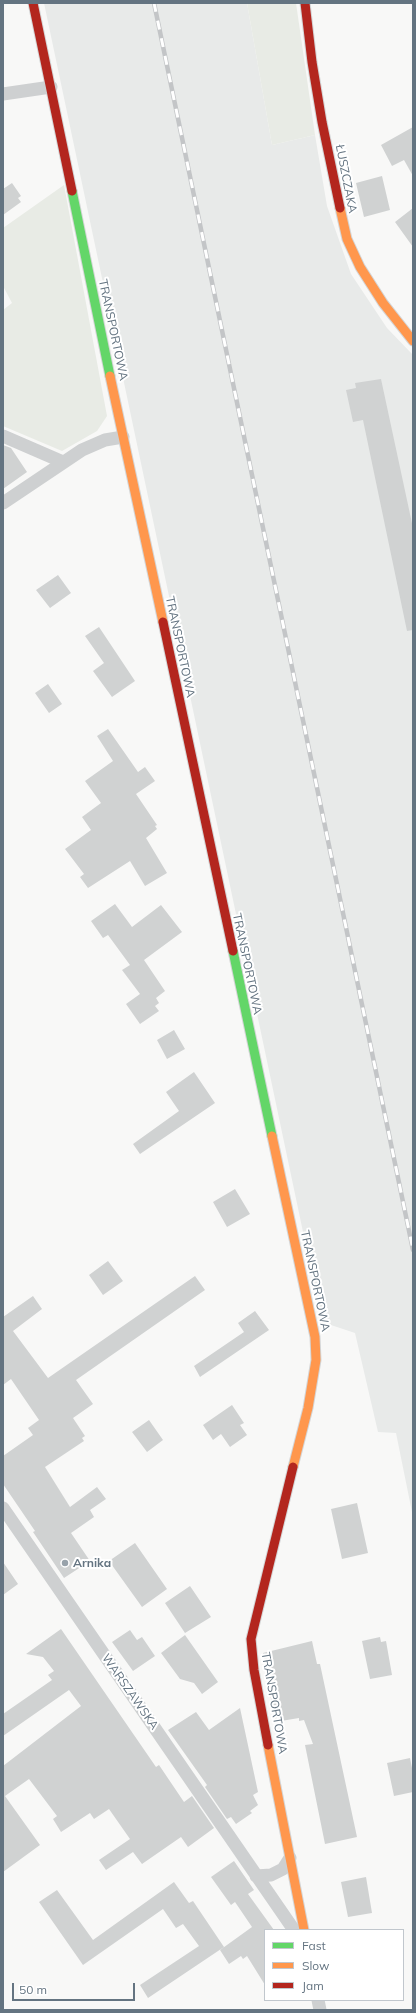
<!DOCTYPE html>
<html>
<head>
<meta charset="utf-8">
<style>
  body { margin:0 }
  #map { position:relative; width:416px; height:2013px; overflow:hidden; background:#f8f8f7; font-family:Mulish,sans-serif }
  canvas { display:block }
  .frame { position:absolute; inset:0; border:4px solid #647481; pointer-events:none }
  .legend { position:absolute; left:264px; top:1929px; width:140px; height:72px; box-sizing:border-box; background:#fff; border:1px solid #c1c7cd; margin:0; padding:5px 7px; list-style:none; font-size:12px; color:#647481 }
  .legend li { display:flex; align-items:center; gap:8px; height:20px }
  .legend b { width:20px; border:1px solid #c1c7cd }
  .scale { position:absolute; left:12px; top:1983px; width:123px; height:18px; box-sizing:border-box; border:2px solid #647481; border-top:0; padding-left:5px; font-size:12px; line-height:14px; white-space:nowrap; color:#647481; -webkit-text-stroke:3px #fff; paint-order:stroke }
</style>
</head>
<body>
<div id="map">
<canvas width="416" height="2013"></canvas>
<div class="frame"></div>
<ul class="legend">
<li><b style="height:5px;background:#63d668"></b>Fast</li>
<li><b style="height:5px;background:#ff974d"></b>Slow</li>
<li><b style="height:5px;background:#b3261e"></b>Jam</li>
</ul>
<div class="scale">50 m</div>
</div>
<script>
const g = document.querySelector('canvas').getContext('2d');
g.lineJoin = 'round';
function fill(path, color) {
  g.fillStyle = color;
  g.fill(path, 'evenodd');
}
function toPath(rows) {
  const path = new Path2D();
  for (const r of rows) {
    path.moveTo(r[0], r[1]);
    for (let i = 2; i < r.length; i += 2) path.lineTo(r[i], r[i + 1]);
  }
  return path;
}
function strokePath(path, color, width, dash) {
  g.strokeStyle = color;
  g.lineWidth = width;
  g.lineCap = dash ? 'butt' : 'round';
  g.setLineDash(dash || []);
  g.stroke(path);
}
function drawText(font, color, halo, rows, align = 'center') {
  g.font = font + ' Mulish,sans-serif';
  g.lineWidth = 4;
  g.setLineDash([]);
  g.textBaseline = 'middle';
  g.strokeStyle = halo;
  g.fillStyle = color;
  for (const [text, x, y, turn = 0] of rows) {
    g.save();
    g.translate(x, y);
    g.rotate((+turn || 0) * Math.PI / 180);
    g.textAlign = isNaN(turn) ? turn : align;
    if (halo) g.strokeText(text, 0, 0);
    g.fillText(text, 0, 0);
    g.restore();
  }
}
const built = toPath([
  [44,3,247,3,272,145,315,135,327,206,351,274,387,328,413,355,413,1517,396,1433,378,1432,355,1333,322,1322]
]);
const green = toPath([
  [247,3,296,3,315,135,272,145],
  [64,185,107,416,97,431,62,451,3,426,3,310,12,303,3,286,3,228]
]);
const building = toPath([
  [413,127,413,176,404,160,392,166,381,145],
  [382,176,390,210,364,217,356,183],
  [12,183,21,196,18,198,21,202,3,215,3,189],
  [413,208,413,247,395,222],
  [381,379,413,528,413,630,407,631,363,420,353,422,346,390,356,388,355,383],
  [3,445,11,448,27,472,3,489],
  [58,575,71,593,50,608,36,590],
  [99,627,135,681,112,697,93,671,104,663,85,636],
  [48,684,62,704,49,713,35,693],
  [108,729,138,772,145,767,155,781,136,794,157,825,155,826,157,829,146,838,167,873,145,886,130,861,88,888,80,877,84,874,65,849,91,830,82,817,101,803,85,781,113,761,97,736],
  [115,904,132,927,161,905,182,932,144,960,165,991,156,998,159,1003,155,1006,159,1011,140,1024,126,1004,140,994,122,970,130,965,108,935,103,938,91,921],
  [174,1030,185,1049,167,1059,157,1040],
  [194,1072,215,1103,140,1154,133,1144,179,1111,166,1092],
  [235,1189,250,1214,227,1227,213,1202],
  [108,1261,123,1281,103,1295,89,1275],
  [195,1276,205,1290,76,1380,93,1404,73,1418,85,1436,82,1438,84,1441,45,1467,70,1507,97,1487,106,1499,90,1510,94,1517,71,1533,90,1561,64,1578,33,1532,35,1531,3,1484,3,1456,33,1435,28,1428,39,1420,11,1379,3,1385,3,1317,33,1296,42,1309,13,1331,48,1378],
  [255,1311,269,1330,200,1377,194,1366,244,1332,238,1323],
  [232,1405,244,1423,240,1425,247,1435,230,1447,221,1434,213,1440,203,1425],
  [149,1420,163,1440,147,1452,132,1432],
  [357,1503,368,1553,342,1559,331,1509],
  [135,1543,167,1589,142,1607,109,1561],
  [3,1562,18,1584,3,1595],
  [190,1586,211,1617,185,1633,165,1603],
  [61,1629,156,1767,159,1765,184,1802,192,1796,214,1828,188,1847,181,1837,142,1864,133,1852,106,1870,99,1860,130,1839,109,1809,94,1819,90,1813,61,1832,53,1819,57,1816,29,1779,5,1796,40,1845,3,1872,3,1766,81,1706,69,1690,3,1736,3,1714,52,1680,48,1675,54,1671,43,1657,26,1654],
  [130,1630,137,1640,142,1637,155,1656,133,1671,112,1642],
  [185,1635,218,1682,202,1694,194,1683,180,1679,161,1653],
  [380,1637,381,1642,386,1641,392,1675,370,1679,362,1641],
  [312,1641,317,1664,320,1664,357,1837,325,1844,305,1745,313,1744,304,1720,299,1721,299,1718,275,1722,263,1653],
  [240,1708,258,1792,253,1795,258,1805,250,1811,252,1813,236,1824,231,1817,227,1819,205,1787,207,1785,168,1730,196,1712,209,1730],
  [410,1758,413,1773,413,1792,394,1796,387,1763],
  [234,1861,254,1890,248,1894,274,1930,265,1930,265,1985,247,1956,243,1959,241,1956,229,1964,220,1950,252,1927,235,1902,231,1905,211,1877],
  [366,1877,372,1913,348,1917,341,1882],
  [174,1882,189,1903,193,1901,224,1947,148,1998,140,1985,199,1946,183,1924,176,1928,163,1909,83,1965,39,1902,57,1890,93,1940]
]);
const street = toPath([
  [3,94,51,87],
  [3,436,63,462],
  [3,503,82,450,105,440,123,437],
  [3,1508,294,1930],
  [256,1876,271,1875,283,1869,290,1858],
  [318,2000,320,2010]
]);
const fast = toPath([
  [72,191,110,376],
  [233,951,272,1136]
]);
const slow = toPath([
  [340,208,347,239,360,267,383,303,413,341],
  [110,376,163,622],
  [272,1136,315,1337,316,1360,308,1408,293,1467],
  [268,1745,304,1930]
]);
const jam = toPath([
  [33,3,72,191],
  [305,3,312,62,322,122,340,208],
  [163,622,233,951],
  [268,1745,254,1670,251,1639,293,1467]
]);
const rail = toPath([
  [154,3,413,1250]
]);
const markers = [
  [65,1563,4,"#98a2aa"]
];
const streetNames = [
  ["ŁUSZCZAKA",346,179,79],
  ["TRANSPORTOWA",113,330,78],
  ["TRANSPORTOWA",180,647,78],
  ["TRANSPORTOWA",247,964,78],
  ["TRANSPORTOWA",315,1281,78],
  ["WARSZAWSKA",130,1692,55],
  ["TRANSPORTOWA",274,1703,80]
];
const poiNames = [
  ["Arnika",73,1563]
];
fill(built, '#e8eae9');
fill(green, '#e8ebe5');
fill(building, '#d0d2d2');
strokePath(fast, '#d4d5d6', 11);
strokePath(slow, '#d4d5d6', 11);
strokePath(jam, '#d4d5d6', 11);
strokePath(street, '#ced0d1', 13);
strokePath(fast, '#63d668', 9);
strokePath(slow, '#ff974d', 9);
strokePath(jam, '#b3261e', 9);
strokePath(rail, '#c3c5c7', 4.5);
strokePath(rail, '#fff', 3, [9]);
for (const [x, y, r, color] of markers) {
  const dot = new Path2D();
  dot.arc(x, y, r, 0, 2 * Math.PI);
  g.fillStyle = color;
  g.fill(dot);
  strokePath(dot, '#fff', 1.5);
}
drawText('12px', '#647481', '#fff', streetNames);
drawText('bold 12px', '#647481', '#fff', poiNames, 'left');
</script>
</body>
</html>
